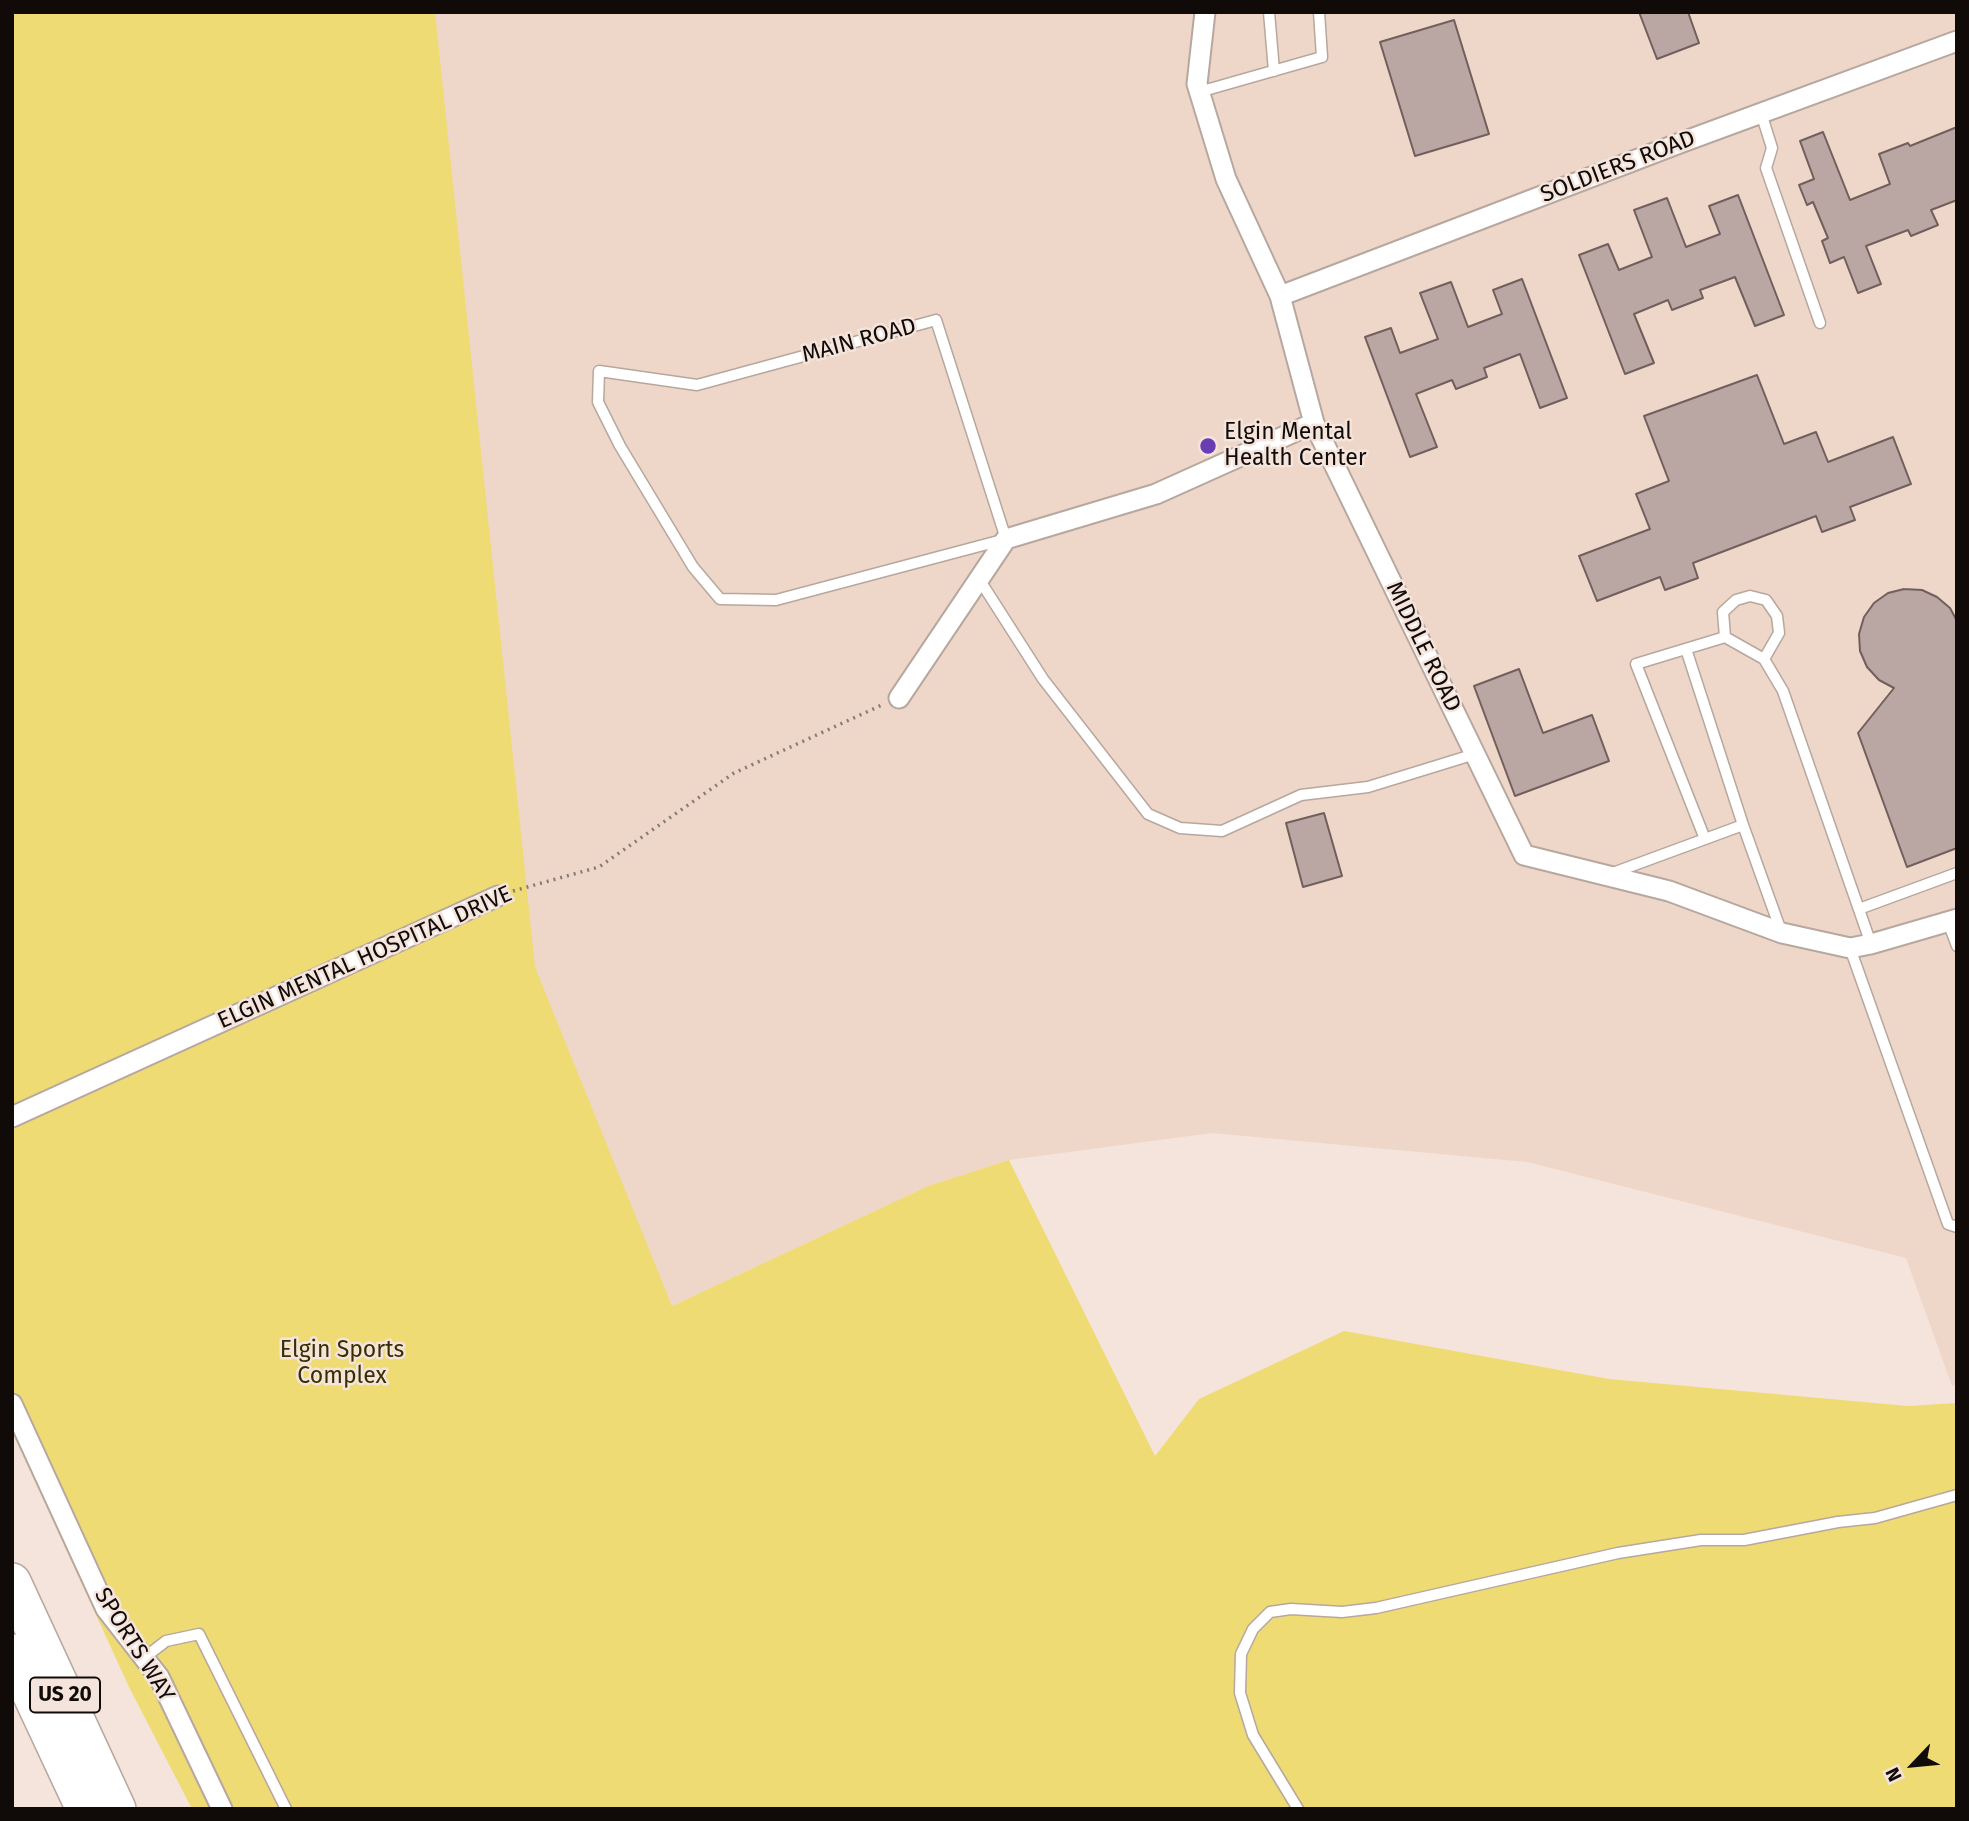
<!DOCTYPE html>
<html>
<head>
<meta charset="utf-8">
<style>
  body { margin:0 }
  #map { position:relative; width:1969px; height:1821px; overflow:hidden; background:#f5e4db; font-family:"Fira Sans",sans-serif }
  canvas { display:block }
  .frame { position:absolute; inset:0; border:14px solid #100b08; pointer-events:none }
  .north { position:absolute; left:1878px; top:1730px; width:70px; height:70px; -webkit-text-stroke:5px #f5e4db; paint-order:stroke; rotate:244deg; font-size:19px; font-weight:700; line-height:28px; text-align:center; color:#100b08 }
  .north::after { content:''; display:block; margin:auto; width:24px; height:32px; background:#100b08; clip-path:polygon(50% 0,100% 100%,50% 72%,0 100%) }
</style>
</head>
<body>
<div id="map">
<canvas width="1969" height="1821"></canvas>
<div class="frame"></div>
<div class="north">N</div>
</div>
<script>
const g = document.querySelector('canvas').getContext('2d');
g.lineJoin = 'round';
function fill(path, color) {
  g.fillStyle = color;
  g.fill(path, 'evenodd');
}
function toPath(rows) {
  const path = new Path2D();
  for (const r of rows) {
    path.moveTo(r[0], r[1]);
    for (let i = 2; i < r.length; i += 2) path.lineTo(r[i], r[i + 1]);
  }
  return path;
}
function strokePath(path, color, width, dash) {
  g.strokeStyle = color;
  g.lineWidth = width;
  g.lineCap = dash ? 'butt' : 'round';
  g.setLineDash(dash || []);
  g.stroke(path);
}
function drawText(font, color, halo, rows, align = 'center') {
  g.font = font + ' "Fira Sans",sans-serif';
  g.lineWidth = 5;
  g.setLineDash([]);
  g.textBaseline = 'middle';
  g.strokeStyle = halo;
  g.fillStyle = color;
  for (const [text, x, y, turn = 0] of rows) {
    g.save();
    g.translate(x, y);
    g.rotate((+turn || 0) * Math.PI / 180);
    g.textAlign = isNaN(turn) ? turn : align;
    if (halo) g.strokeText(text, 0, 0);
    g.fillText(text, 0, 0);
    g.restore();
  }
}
const built = toPath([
  [422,12,1957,12,1957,1384,1952,1386,1906,1258,1527,1162,1212,1133,1009,1160,928,1186,672,1306,498,896]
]);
const green = toPath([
  [12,12,435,12,535,967,672,1306,928,1186,1009,1160,1155,1456,1199,1399,1344,1331,1609,1379,1908,1406,1957,1403,1957,1809,192,1809,129,1687,12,1431]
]);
const building = toPath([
  [1639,12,1688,12,1699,43,1657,59,1639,12],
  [1454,20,1489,134,1415,156,1380,42,1454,20],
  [1957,127,1957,200,1931,210,1938,225,1911,236,1908,230,1866,246,1881,284,1858,293,1844,257,1830,263,1822,241,1828,238,1813,202,1807,205,1799,185,1814,179,1800,141,1823,132,1850,200,1890,184,1879,154,1908,143,1910,146,1957,127],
  [1738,195,1784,315,1755,326,1735,277,1700,290,1703,298,1672,310,1668,300,1634,314,1654,363,1625,374,1579,255,1608,244,1619,270,1652,257,1634,210,1667,198,1686,247,1720,234,1709,206,1738,195],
  [1522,279,1567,398,1540,408,1520,354,1484,368,1487,377,1456,389,1452,380,1416,394,1437,447,1410,457,1365,337,1391,328,1400,353,1438,339,1420,293,1451,282,1468,327,1502,314,1493,290,1522,279],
  [1757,375,1784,444,1816,432,1828,462,1893,437,1911,484,1850,507,1855,520,1822,532,1816,516,1693,563,1698,578,1665,590,1660,577,1597,601,1579,556,1650,529,1636,494,1669,481,1644,416,1757,375],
  [1904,589,1922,590,1937,597,1950,608,1957,621,1957,848,1907,867,1858,733,1894,688,1879,680,1867,667,1860,651,1859,634,1864,617,1874,603,1888,593,1904,589],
  [1519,669,1543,733,1592,715,1609,761,1515,796,1474,686,1519,669],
  [1324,813,1342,876,1303,887,1286,823,1324,813]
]);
const path = toPath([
  [513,891,599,867,734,773,884,704]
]);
const service = toPath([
  [1269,12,1274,71],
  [1199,92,1322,57,1319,12],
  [1761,113,1772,148,1766,168,1820,323],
  [936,320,1006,539,776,600,720,599,693,567,620,446,598,402,599,371,697,385,936,320],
  [979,579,1043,679,1148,814,1180,828,1222,831,1301,795,1368,787,1475,754],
  [1725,637,1723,612,1736,600,1750,596,1766,600,1777,616,1779,633,1764,659],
  [1686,649,1743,825],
  [1705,839,1636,664,1725,637,1764,659,1783,691,1871,944],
  [1610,874,1743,825,1781,931],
  [1859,909,1957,873],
  [1948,922,1957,946],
  [1850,948,1948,1224,1957,1227],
  [144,1658,166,1641,199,1634,286,1809],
  [1298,1809,1253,1735,1240,1693,1241,1654,1253,1629,1270,1612,1291,1609,1342,1612,1376,1608,1618,1553,1701,1540,1744,1540,1838,1522,1875,1518,1957,1495]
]);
const minor = toPath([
  [1205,12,1197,84,1226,179,1280,296,1314,423,1524,855,1669,891,1782,933,1850,948,1871,944,1957,919],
  [1280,296,1680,143,1957,41],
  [899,698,1006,539,1156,494,1314,423],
  [12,1117,498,896],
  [12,1404,106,1609,159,1677,222,1809]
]);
const motorway = toPath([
  [12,1582,117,1809],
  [12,1653,85,1809]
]);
const markers = [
  [1208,446,9,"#6b3db5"]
];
const shields = [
  [65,1695,70]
];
const shieldNames = [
  ["US 20",65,1695]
];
const streetNames = [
  ["SOLDIERS ROAD",1618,167,-21],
  ["MAIN ROAD",859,341,-15],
  ["MIDDLE ROAD",1423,647,64],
  ["ELGIN MENTAL HOSPITAL DRIVE",365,958,-24],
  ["SPORTS WAY",134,1645,58]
];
const poiNames = [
  ["Elgin Mental",1224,433],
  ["Health Center",1224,459]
];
const parkNames = [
  ["Elgin Sports",342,1351],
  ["Complex",342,1377]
];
fill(built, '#eed7c9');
fill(green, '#efdb73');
fill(building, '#baa7a4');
strokePath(building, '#705f5c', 2);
strokePath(service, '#b7a79e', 13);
strokePath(minor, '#b7a79e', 23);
strokePath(motorway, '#b7a79e', 40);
strokePath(path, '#877b75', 3.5, [2, 5]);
strokePath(service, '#fff', 10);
strokePath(minor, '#fff', 19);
strokePath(motorway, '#fff', 37);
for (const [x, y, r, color] of markers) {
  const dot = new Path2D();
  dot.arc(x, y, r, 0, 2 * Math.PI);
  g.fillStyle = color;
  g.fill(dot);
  strokePath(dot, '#f5e4db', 2.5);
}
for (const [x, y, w] of shields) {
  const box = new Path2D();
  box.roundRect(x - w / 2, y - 17.5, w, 35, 5);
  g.fillStyle = '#f5e4db';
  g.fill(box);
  strokePath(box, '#100b08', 2);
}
drawText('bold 21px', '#100b08', null, shieldNames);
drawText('23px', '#100b08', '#f5e4db', streetNames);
drawText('23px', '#100b08', '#f5e4db', poiNames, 'left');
drawText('23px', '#372f00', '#f5e4db', parkNames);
</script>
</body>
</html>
